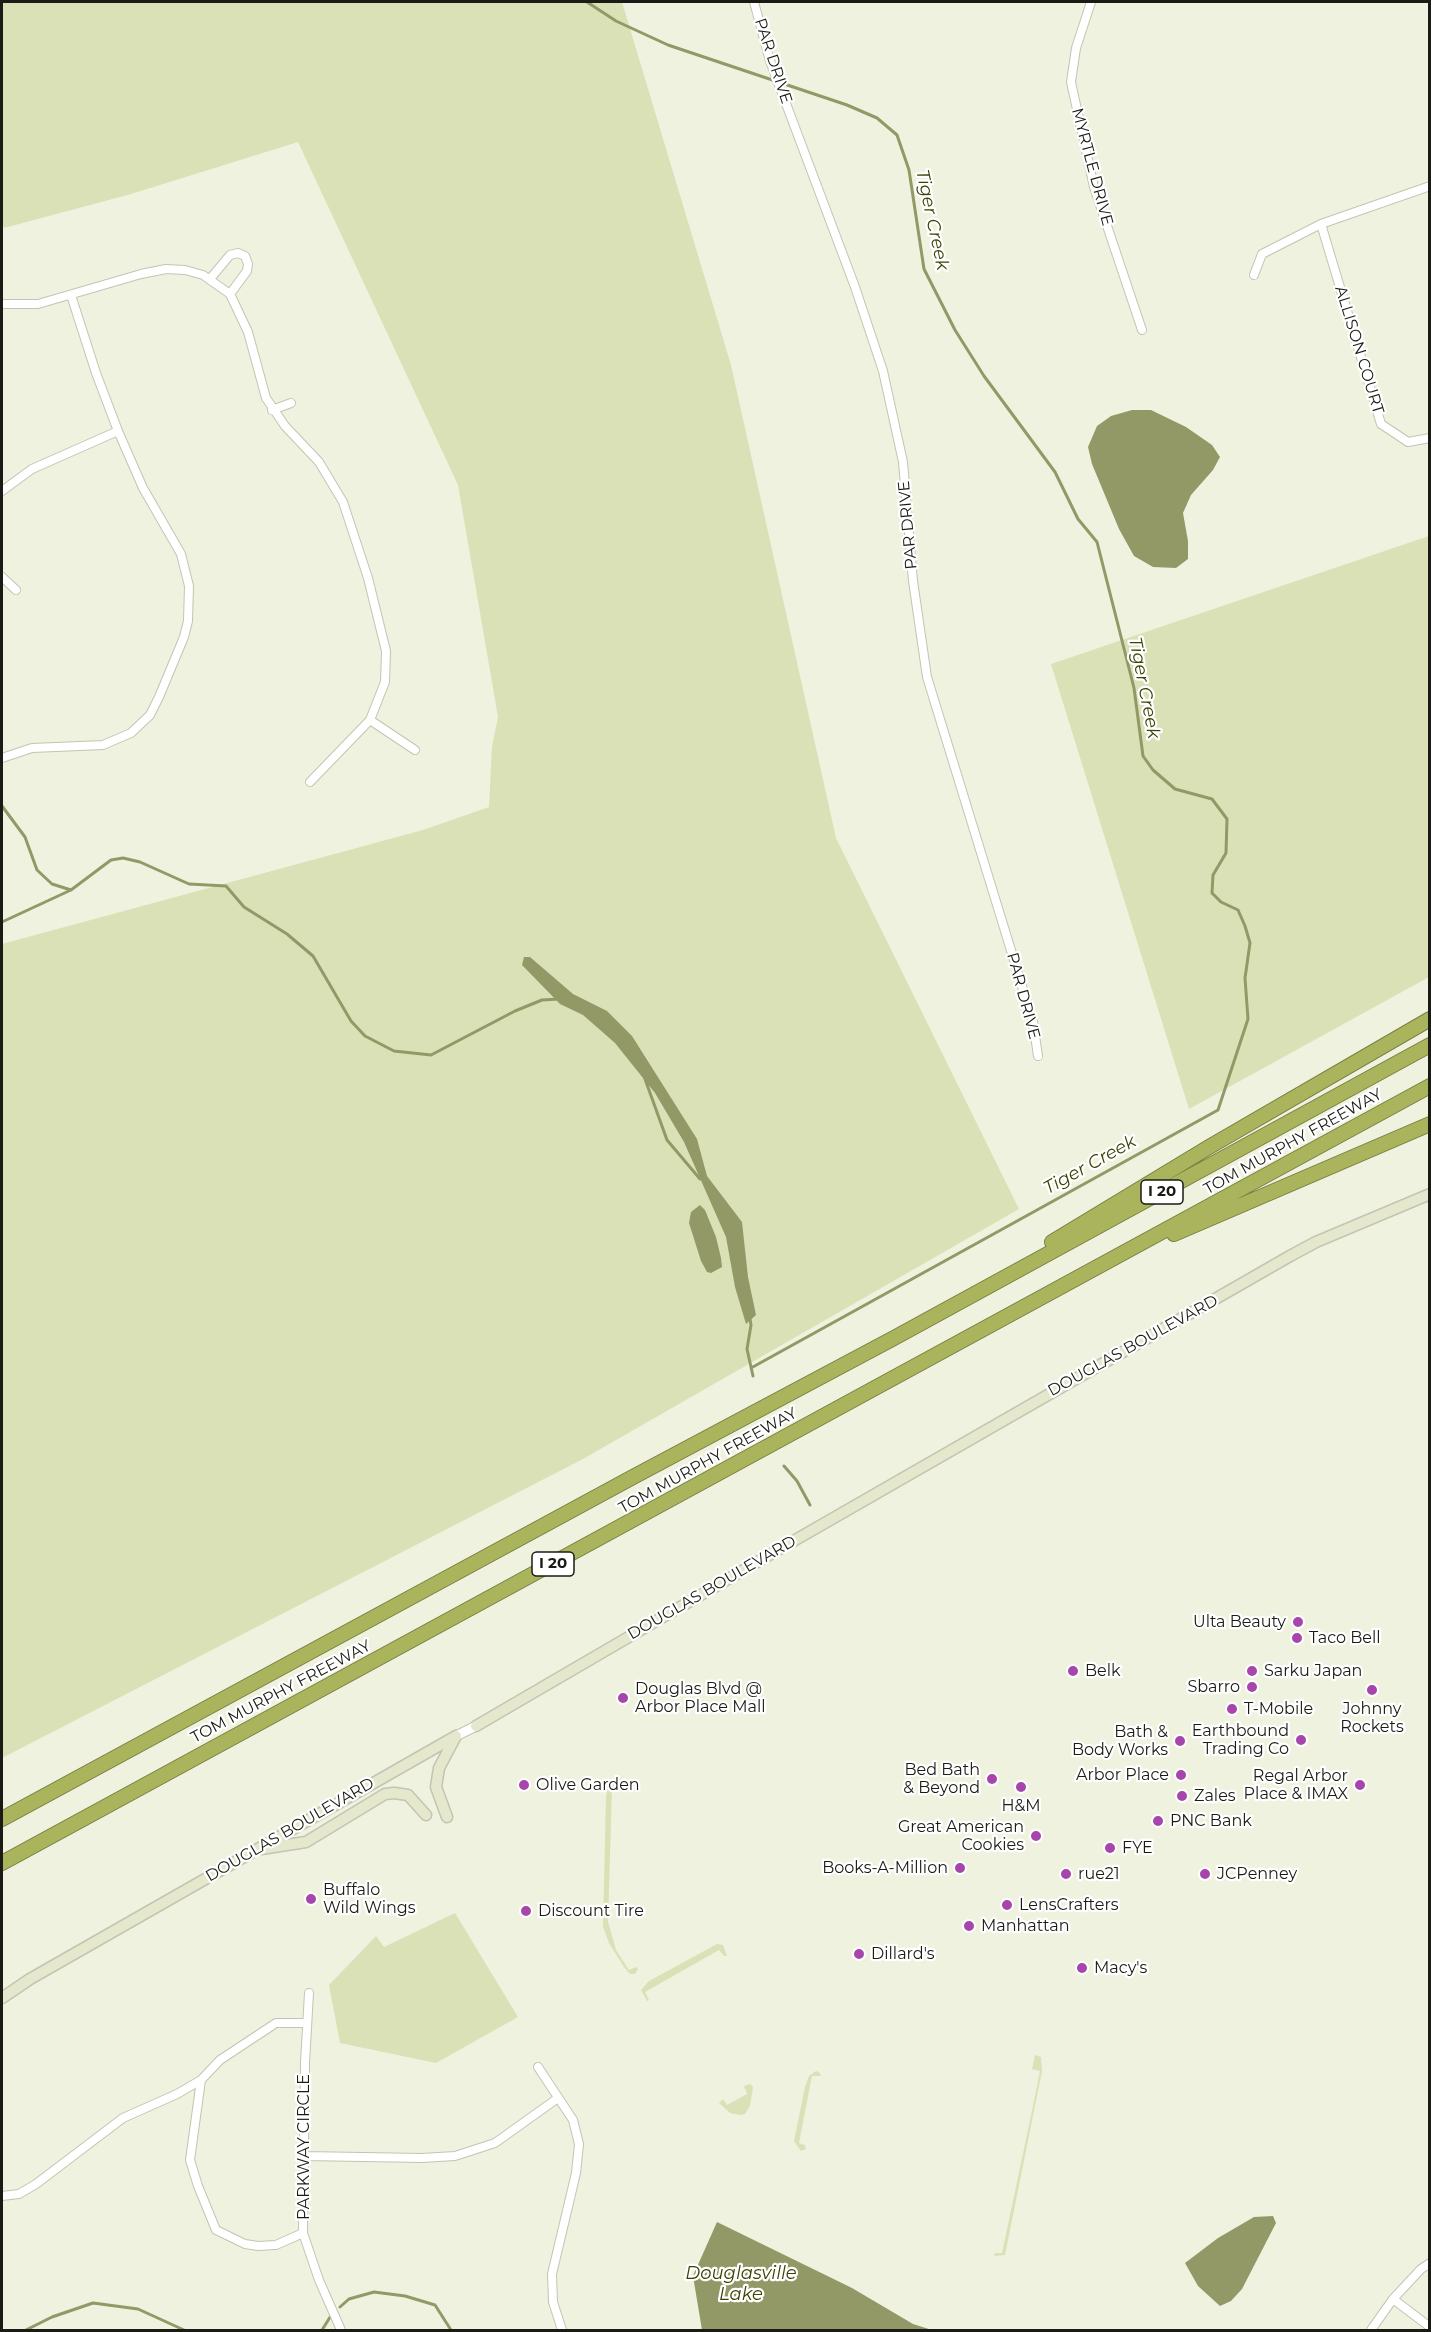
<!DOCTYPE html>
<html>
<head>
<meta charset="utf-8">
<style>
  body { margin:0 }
  #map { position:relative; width:1431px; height:2332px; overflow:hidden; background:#eff2de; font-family:Montserrat,sans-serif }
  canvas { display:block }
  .frame { position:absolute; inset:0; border:3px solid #1a1b14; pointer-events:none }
</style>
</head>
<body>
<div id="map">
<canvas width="1431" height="2332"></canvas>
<div class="frame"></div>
</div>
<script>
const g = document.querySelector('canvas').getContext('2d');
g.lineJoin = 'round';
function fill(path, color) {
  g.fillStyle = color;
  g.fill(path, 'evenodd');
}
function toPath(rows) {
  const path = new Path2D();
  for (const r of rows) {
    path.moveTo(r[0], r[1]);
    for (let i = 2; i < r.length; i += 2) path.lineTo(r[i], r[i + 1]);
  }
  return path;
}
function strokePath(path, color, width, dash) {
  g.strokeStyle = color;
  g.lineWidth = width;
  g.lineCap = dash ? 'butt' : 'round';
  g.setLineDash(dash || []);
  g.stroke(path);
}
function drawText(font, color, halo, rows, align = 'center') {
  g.font = font + ' Montserrat,sans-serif';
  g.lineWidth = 4.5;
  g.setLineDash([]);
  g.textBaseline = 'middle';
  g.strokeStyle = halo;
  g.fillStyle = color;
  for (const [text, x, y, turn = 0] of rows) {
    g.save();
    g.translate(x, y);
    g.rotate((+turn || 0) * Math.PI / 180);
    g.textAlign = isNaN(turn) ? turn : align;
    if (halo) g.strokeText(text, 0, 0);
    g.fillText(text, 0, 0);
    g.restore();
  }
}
const green = toPath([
  [2,2,622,2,731,365,836,838,1019,1209,583,1459,2,1758,2,944,423,830,489,807,492,747,498,717,458,485,298,142,131,194,4,228,2,223],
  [1429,536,1429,977,1189,1109,1051,664],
  [610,1780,621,1784,619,1789,612,1789,608,1922,616,1950,629,1970,636,1967,638,1969,635,1974,630,1974,624,1967,609,1943,603,1927,606,1796],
  [455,1913,518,2017,436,2063,340,2043,329,1985,376,1936,384,1947],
  [717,1944,723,1945,727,1956,724,1956,719,1950,645,1992,649,2000,647,2001,641,1990,649,1981],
  [1035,2055,1041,2057,1042,2071,1005,2255,994,2256,995,2253,1002,2253,1032,2111,1040,2071,1032,2069],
  [816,2071,819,2072,821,2076,812,2076,799,2143,805,2145,806,2149,801,2151,794,2141,805,2087,809,2076],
  [750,2084,753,2087,750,2106,745,2114,741,2115,730,2113,719,2103,723,2099,727,2105,747,2094,744,2086]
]);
const water = toPath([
  [1132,410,1151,410,1186,427,1212,445,1220,457,1213,470,1191,495,1183,513,1188,541,1188,559,1176,568,1153,567,1134,556,1119,529,1092,464,1088,447,1097,426,1111,416],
  [524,957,530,957,573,994,607,1011,632,1036,697,1139,707,1176,742,1222,748,1277,756,1315,746,1324,735,1287,726,1237,684,1142,655,1093,615,1043,583,1015,560,1004,522,965],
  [700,1205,705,1210,716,1237,721,1258,722,1267,711,1273,707,1272,701,1261,689,1223,691,1212],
  [1273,2216,1276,2223,1242,2289,1231,2301,1220,2306,1198,2286,1185,2263,1218,2238,1254,2217],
  [717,2222,852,2288,913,2324,932,2330,702,2330,693,2276]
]);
const stream = toPath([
  [587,2,616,21,668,45,847,105,877,118,897,135,909,170,924,269,955,330,984,376,1055,472,1078,519,1097,542,1134,688,1143,756,1153,770,1175,789,1212,799,1227,819,1226,853,1213,875,1212,893,1221,902,1238,910,1245,926,1250,943,1245,978,1248,1019,1218,1110,751,1368],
  [2,806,25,837,37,870,52,884,71,890],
  [2,922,71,890,111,860,123,858,140,862,189,884,226,886,244,907,287,934,313,956,351,1021,365,1036,394,1051,431,1055,515,1011,542,1000,560,999],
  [645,1079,667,1140,700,1179],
  [750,1319,751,1325,747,1349,753,1376],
  [784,1466,797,1481,810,1505],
  [340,2307,349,2299,374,2292,405,2296,435,2305,451,2330],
  [26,2330,52,2317,93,2303,138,2309,184,2330],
  [322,2330,332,2314]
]);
const minor = toPath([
  [754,2,770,61,855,287,883,371,903,462,913,581,927,677,1033,1022,1038,1056],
  [1091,2,1076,48,1071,82,1094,187,1142,330],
  [1321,224,1381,424,1408,442,1430,438],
  [1254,275,1262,254,1321,224,1430,186],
  [210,279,230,255,238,253,245,256,248,264,247,271,230,294],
  [2,304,38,304,141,274,166,269,185,270,203,275,230,294,248,332,266,398,285,426,319,462,343,502,368,578,386,651,385,682,370,720,310,782],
  [272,410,291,403],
  [2,491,32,469,118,431],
  [2,577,16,590],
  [370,720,415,750],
  [2,758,32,748,103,745,131,733,150,715,159,697,184,637,188,621,189,586,181,554,143,488,118,431,96,373,71,295],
  [309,1993,305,2063,303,2233,319,2280,341,2330],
  [538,2067,573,2120,579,2144,576,2173,552,2274,553,2302,562,2330],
  [304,2156,422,2158,455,2156,495,2143,558,2098],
  [2,2196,19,2194,36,2184,123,2118,177,2094,201,2080],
  [303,2233,276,2245,258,2246,245,2244,216,2230,198,2186,190,2160,201,2080,220,2060,276,2023,306,2023],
  [1393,2299,1430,2327],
  [1371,2330,1393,2299,1421,2269,1430,2263]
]);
const tertiary = toPath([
  [456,1736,476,1726]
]);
const secondary = toPath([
  [476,1726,790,1543,1290,1256,1316,1242,1430,1194],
  [447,1817,436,1787,439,1768,456,1736],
  [261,1849,306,1842,385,1794,394,1793,408,1795,426,1815],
  [2,1998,30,1979,456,1736]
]);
const motorway = toPath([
  [1174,1234,1430,1124],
  [1052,1242,1209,1147,1430,1019],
  [2,1819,633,1477,894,1338,1430,1045],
  [2,1863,1430,1086]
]);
const markers = [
  [1298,1622,6,"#a646ad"],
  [1297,1638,6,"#a646ad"],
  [1073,1671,6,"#a646ad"],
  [1252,1671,6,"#a646ad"],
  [1252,1687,6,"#a646ad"],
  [1372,1690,6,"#a646ad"],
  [623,1698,6,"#a646ad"],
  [1232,1709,6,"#a646ad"],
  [1301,1740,6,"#a646ad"],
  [1180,1741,6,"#a646ad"],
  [1181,1775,6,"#a646ad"],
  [992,1779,6,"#a646ad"],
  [524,1785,6,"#a646ad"],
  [1360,1785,6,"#a646ad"],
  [1021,1787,6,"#a646ad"],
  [1182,1796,6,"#a646ad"],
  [1158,1821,6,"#a646ad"],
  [1036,1836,6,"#a646ad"],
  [1110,1848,6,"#a646ad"],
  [960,1868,6,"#a646ad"],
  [1066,1874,6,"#a646ad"],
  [1205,1874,6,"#a646ad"],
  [311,1899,6,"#a646ad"],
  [1007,1905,6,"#a646ad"],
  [526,1911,6,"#a646ad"],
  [969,1926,6,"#a646ad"],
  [859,1954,6,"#a646ad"],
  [1082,1968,6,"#a646ad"]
];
const shields = [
  [1162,1192,42],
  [553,1564,42]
];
const shieldNames = [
  ["I 20",1162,1192],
  ["I 20",553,1564]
];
const streetNames = [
  ["PAR DRIVE",773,61,72],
  ["MYRTLE DRIVE",1092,167,75],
  ["ALLISON COURT",1359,350,73],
  ["PAR DRIVE",908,525,-95],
  ["PAR DRIVE",1023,996,75],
  ["TOM MURPHY FREEWAY",1293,1142,-29],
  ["DOUGLAS BOULEVARD",1133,1346,-29],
  ["TOM MURPHY FREEWAY",708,1461,-29],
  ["DOUGLAS BOULEVARD",712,1588,-30],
  ["TOM MURPHY FREEWAY",281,1692,-28],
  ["DOUGLAS BOULEVARD",290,1830,-30],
  ["PARKWAY CIRCLE",304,2147,-90]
];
const poiNames = [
  ["Ulta Beauty",1286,1622,"right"],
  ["Taco Bell",1309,1638],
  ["Belk",1085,1671],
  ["Sarku Japan",1264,1671],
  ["Sbarro",1240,1687,"right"],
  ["Douglas Blvd @",635,1689],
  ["Arbor Place Mall",635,1707],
  ["T-Mobile",1244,1709],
  ["Johnny",1372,1709,"center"],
  ["Rockets",1372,1727,"center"],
  ["Earthbound",1289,1731,"right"],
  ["Trading Co",1289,1749,"right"],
  ["Bath &",1168,1732,"right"],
  ["Body Works",1168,1750,"right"],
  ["Bed Bath",980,1770,"right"],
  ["& Beyond",980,1788,"right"],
  ["Arbor Place",1169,1775,"right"],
  ["Regal Arbor",1348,1776,"right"],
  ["Place & IMAX",1348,1794,"right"],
  ["Olive Garden",536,1785],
  ["Zales",1194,1796],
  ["H&M",1021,1806,"center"],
  ["PNC Bank",1170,1821],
  ["Great American",1024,1827,"right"],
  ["Cookies",1024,1845,"right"],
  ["FYE",1122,1848],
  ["Books-A-Million",948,1868,"right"],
  ["rue21",1078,1874],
  ["JCPenney",1217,1874],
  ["Buffalo",323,1890],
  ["Wild Wings",323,1908],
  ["LensCrafters",1019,1905],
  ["Discount Tire",538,1911],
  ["Manhattan",981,1926],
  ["Dillard's",871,1954],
  ["Macy's",1094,1968]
];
const waterNames = [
  ["Tiger Creek",932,220,78],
  ["Tiger Creek",1144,688,79],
  ["Tiger Creek",1090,1165,-29],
  ["Douglasville",741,2274],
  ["Lake",741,2295]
];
fill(green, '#dae1b7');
fill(water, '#929967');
strokePath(stream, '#929967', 3);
strokePath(minor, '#c2c5b2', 10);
strokePath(tertiary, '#c2c5b2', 11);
strokePath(secondary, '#c2c5b2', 13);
strokePath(motorway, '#787e43', 16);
strokePath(minor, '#fff', 8);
strokePath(tertiary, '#fff', 9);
strokePath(secondary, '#e6e8ce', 10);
strokePath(motorway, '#aab45c', 14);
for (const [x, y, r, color] of markers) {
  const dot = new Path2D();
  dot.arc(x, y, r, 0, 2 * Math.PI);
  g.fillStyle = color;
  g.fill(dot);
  strokePath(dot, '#fff', 2);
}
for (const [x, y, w] of shields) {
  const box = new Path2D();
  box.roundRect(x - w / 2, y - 12, w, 24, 4.5);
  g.fillStyle = '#fff';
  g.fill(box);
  strokePath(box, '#1a1b14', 1.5);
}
drawText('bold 15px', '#1a1b14', null, shieldNames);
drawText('16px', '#1a1b14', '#fff', streetNames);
drawText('16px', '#1a1b14', '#fff', poiNames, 'left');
drawText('italic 18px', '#3d4203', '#fff', waterNames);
</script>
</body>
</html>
